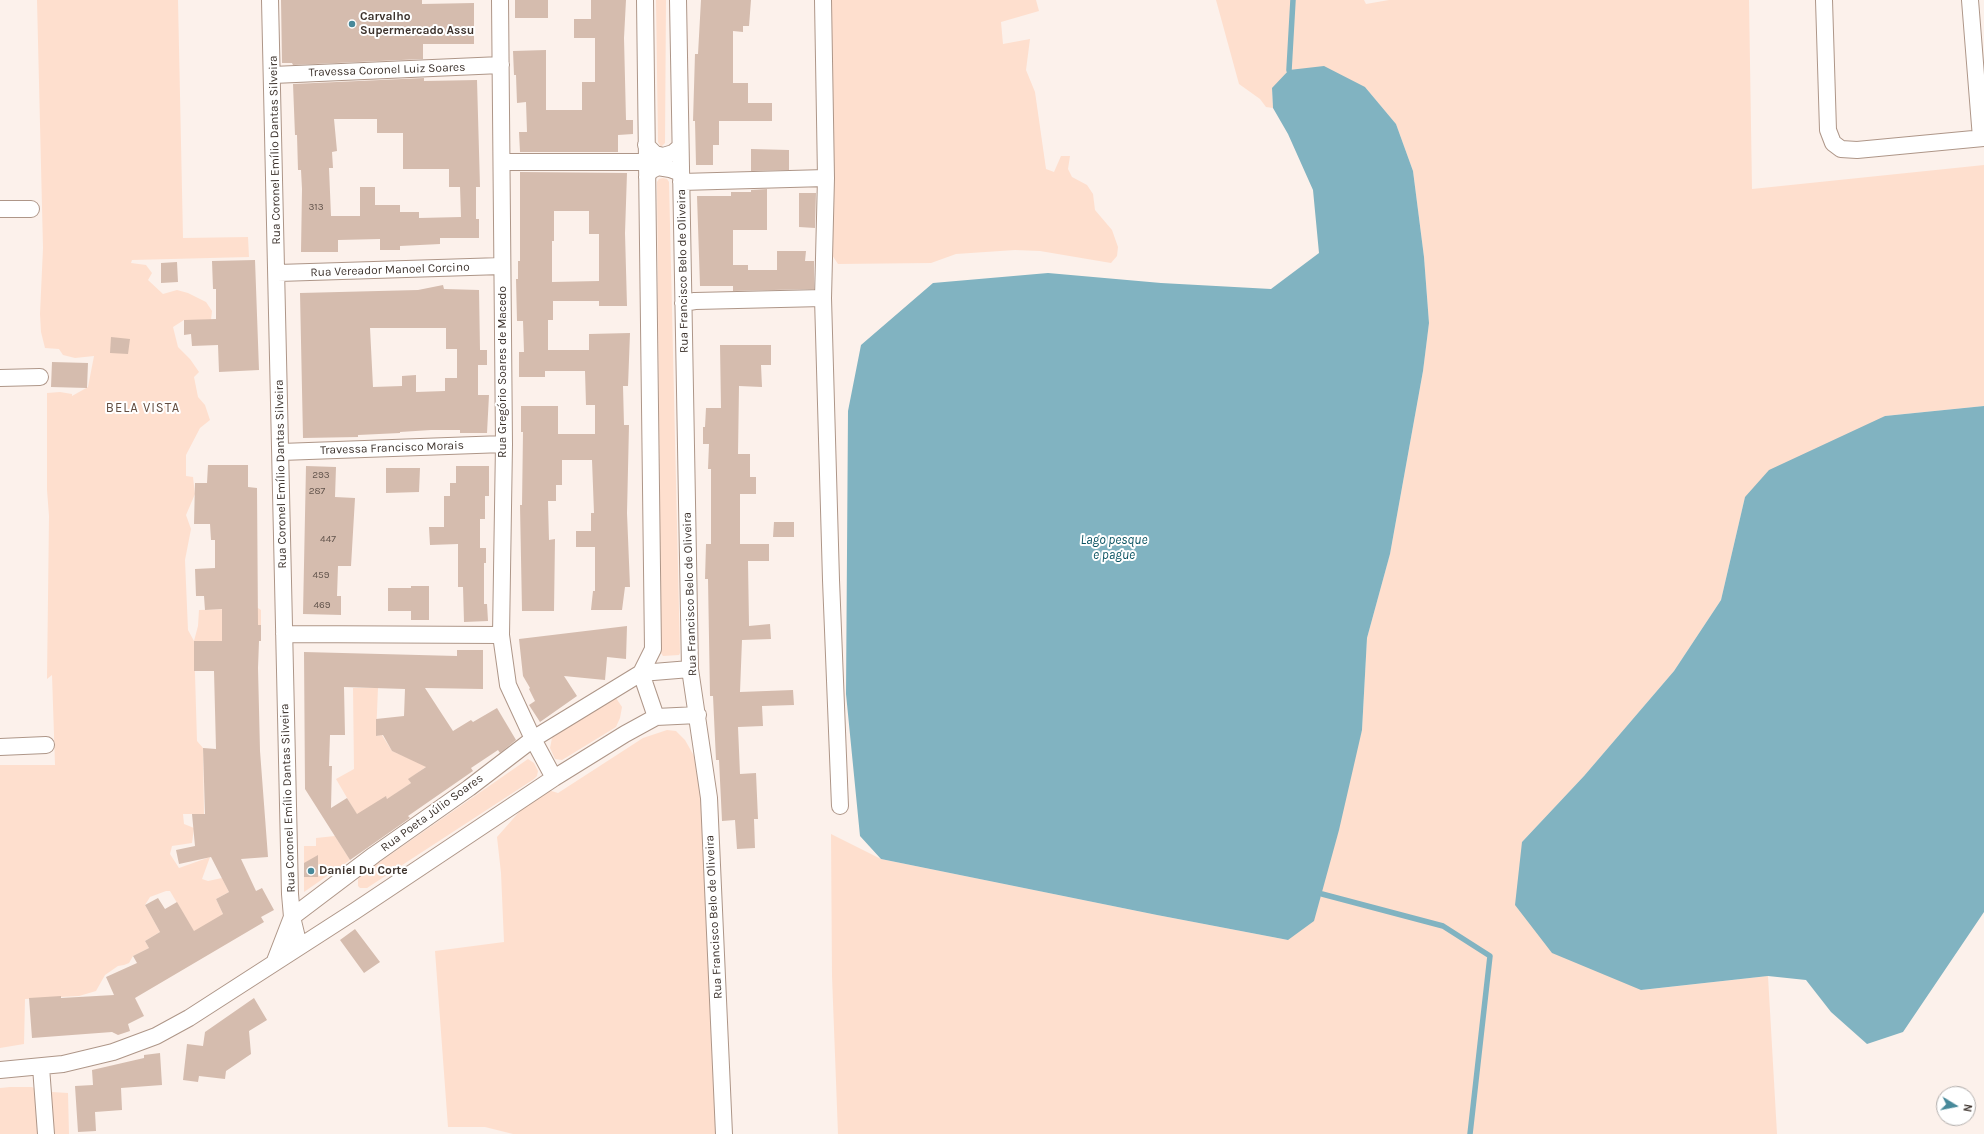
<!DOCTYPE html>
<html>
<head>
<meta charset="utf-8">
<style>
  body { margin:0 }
  #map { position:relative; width:1984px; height:1134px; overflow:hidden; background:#fcf1eb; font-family:Karla,sans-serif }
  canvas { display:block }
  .north { position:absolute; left:1936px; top:1086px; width:40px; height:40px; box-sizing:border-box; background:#fff; border:1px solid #b1adab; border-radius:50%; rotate:100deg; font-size:11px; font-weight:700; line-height:16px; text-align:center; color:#3d332d }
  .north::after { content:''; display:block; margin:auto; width:14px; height:18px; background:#47899a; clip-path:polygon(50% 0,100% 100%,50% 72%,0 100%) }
</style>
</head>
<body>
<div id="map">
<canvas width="1984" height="1134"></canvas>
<div class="north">N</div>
</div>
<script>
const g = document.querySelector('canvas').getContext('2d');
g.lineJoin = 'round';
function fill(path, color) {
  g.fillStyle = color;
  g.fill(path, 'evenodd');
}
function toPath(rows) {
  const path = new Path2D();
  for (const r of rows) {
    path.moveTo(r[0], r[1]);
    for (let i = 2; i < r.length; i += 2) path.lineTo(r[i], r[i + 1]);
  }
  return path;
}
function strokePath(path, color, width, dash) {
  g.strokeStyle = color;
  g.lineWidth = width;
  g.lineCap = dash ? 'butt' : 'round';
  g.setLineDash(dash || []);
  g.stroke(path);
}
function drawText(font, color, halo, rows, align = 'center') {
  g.font = font + ' Karla,sans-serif';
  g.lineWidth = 4;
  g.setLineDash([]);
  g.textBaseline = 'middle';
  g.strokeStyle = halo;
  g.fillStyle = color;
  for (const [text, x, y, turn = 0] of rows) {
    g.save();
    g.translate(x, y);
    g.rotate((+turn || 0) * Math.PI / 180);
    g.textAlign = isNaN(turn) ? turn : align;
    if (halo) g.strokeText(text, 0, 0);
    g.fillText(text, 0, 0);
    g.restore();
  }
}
const green = toPath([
  [37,0,178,0,183,238,248,237,249,257,132,260,131,263,146,265,152,273,148,280,163,294,177,290,188,293,206,302,212,311,211,320,184,320,173,327,178,347,190,359,199,372,194,377,198,397,205,405,210,420,200,428,186,455,186,476,193,477,195,494,186,515,191,529,185,560,188,630,194,641,198,626,199,610,258,608,261,610,261,625,222,642,194,641,197,741,203,748,204,814,183,814,184,824,194,828,192,843,172,846,170,854,179,868,210,857,202,879,208,881,222,878,229,892,216,899,223,914,207,954,170,891,166,891,150,897,145,905,160,932,145,941,149,948,133,956,129,963,124,965,118,966,105,975,96,991,79,996,25,999,24,1044,0,1048,0,765,55,765,52,675,47,679,49,516,47,490,47,393,60,392,72,394,72,396,88,387,94,356,75,358,63,355,59,349,45,348,41,332,40,314,43,248],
  [656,0,666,0,665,143,661,147,658,142],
  [828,0,1036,0,1039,11,1001,22,1003,44,1030,39,1026,70,1035,92,1046,169,1054,172,1061,156,1070,156,1068,169,1072,177,1087,185,1093,194,1095,210,1112,230,1118,247,1117,256,1111,263,1040,251,1015,250,956,254,931,263,838,264,832,255],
  [1216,0,1364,0,1366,4,1389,0,1749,0,1752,189,1984,165,1984,406,1885,416,1745,497,1721,600,1674,671,1584,776,1522,842,1642,990,1768,976,1777,1134,838,1134,832,976,831,834,881,859,1157,915,1288,940,1362,730,1367,638,1390,554,1423,371,1429,323,1424,257,1413,171,1396,124,1365,87,1272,88,1273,108,1266,107,1260,99,1239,84],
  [663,178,667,179,669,182,680,653,679,655,663,656,661,653,657,182,659,179],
  [353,688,378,688,376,736,382,735,392,751,427,766,409,779,411,783,395,794,398,798,390,803,386,797,360,820,336,779,354,769],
  [611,698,616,698,622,707,620,718,616,727,562,760,555,759,550,748,552,738],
  [667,730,676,731,685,740,694,756,701,798,717,1134,513,1134,485,1127,448,1127,435,951,504,942,501,873,497,837,520,811,545,789,558,793,643,738],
  [528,759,534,763,538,771,537,776,534,779,367,888,360,888,358,886,358,879,361,875],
  [335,836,350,860,304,892,304,877,318,877,318,864,304,864,304,846,316,846,316,838],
  [10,1087,32,1087,37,1090,40,1134,0,1134,0,1088],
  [52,1092,68,1093,69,1134,49,1134,52,1114]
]);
const water = toPath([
  [1324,66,1365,87,1396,124,1413,171,1424,257,1429,323,1423,371,1390,554,1367,638,1362,730,1339,830,1314,921,1288,940,1157,915,881,859,860,836,846,694,848,411,861,345,933,283,1048,273,1161,283,1271,289,1319,253,1313,190,1288,134,1273,108,1272,88,1289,70],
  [1984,406,1984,912,1903,1032,1867,1044,1831,1012,1806,980,1768,976,1641,990,1552,953,1515,905,1522,842,1584,776,1674,671,1721,600,1745,497,1769,470,1885,416]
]);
const stream = toPath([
  [1289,70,1293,0],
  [1322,894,1443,926,1490,956,1470,1134]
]);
const building = toPath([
  [281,0,422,0,422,4,474,3,474,44,423,44,423,59,293,65,292,63,282,63],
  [515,0,548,0,548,18,515,18],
  [591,0,626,0,624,38,626,120,633,120,633,134,618,135,618,152,520,152,519,132,527,132,526,102,517,103,516,75,514,75,513,51,546,50,546,110,582,110,582,82,595,82,595,38,574,38,574,19,591,19],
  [701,0,751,0,749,26,743,26,743,32,733,31,733,83,748,83,748,103,772,103,772,121,719,121,719,145,713,145,713,165,696,165,695,121,693,121,695,54,698,54],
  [424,78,424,81,477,80,480,187,476,187,476,219,479,219,479,238,440,238,440,244,400,246,400,250,380,250,380,239,338,240,338,252,301,252,302,189,301,170,298,170,297,135,295,135,293,84],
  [334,119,377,119,377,133,403,133,403,169,449,169,449,187,460,187,461,217,419,218,419,212,400,212,400,205,375,205,375,187,360,187,360,216,331,216,329,168,333,168,332,152,337,151],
  [751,149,789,150,789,170,751,171],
  [520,172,627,173,625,233,627,306,599,306,599,301,553,301,553,320,548,320,548,350,589,350,589,334,630,333,628,386,623,386,624,425,629,425,627,513,630,587,625,587,622,610,591,610,593,591,595,591,595,547,576,547,576,531,591,531,591,513,594,513,592,460,562,460,562,485,556,485,556,501,548,501,549,540,555,539,554,611,522,611,520,505,522,505,523,432,521,432,521,406,558,406,558,434,595,434,595,405,586,405,585,371,545,371,545,377,519,377,519,352,524,352,523,321,517,321,516,279,518,279,518,261,520,261],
  [554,211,589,211,589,234,599,234,599,281,552,282,552,241,554,241],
  [767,189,767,230,733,230,733,265,748,265,748,270,777,270,777,251,806,251,805,261,814,261,814,289,733,291,733,286,700,286,697,196,731,196,731,192,751,192,751,190],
  [799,193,816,193,815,228,799,227],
  [255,260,259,370,219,372,218,345,192,346,191,334,184,335,184,320,216,319,216,289,213,289,212,261],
  [177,262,178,282,161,283,161,263],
  [443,285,444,289,479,290,480,350,487,350,487,365,478,365,478,395,489,395,487,433,460,433,460,430,431,430,400,432,400,433,358,435,358,437,303,438,300,293,418,290],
  [370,328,446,328,446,349,457,349,457,378,445,378,445,391,416,392,416,375,402,376,402,386,373,387],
  [111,337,130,339,128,354,110,353],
  [720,345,771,345,771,365,761,365,762,387,739,386,738,454,750,454,750,477,756,477,756,494,740,494,740,544,769,544,769,561,748,561,749,626,770,624,771,639,742,640,740,692,793,690,794,705,762,706,763,726,738,727,740,774,756,773,758,819,754,819,755,848,737,849,735,820,722,821,719,760,716,760,713,696,710,696,708,579,705,579,706,544,711,544,711,469,708,469,709,444,703,444,703,427,705,427,706,408,721,408],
  [52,362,88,363,87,388,51,387],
  [208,465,248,465,248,487,257,488,258,625,261,625,261,641,259,641,258,668,260,751,268,857,241,859,256,891,262,888,274,910,261,917,264,922,135,998,144,1016,128,1024,130,1031,118,1035,112,1032,32,1038,29,998,61,996,61,998,114,995,106,977,137,963,133,956,149,948,145,941,160,932,145,905,158,898,165,909,177,902,194,931,223,914,216,899,229,892,211,857,179,864,176,850,195,846,192,814,205,814,203,748,216,749,214,671,194,671,194,641,222,641,222,609,205,610,204,596,196,596,195,569,215,568,215,540,211,540,210,524,194,524,195,483,207,483],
  [306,466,336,467,335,497,355,498,351,566,338,566,337,596,341,596,341,615,303,614],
  [456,466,489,466,489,496,485,496,485,519,480,519,480,548,486,548,486,563,484,563,484,604,487,604,488,621,464,622,463,587,458,587,458,544,430,545,429,527,444,527,444,496,450,496,450,483,456,483],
  [386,468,420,468,419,492,386,493],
  [774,522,794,522,794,537,773,537],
  [411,586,429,586,429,620,411,620,411,611,388,611,388,588,411,588],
  [627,626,626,659,607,657,605,680,564,676,577,696,540,722,529,705,535,701,529,689,530,688,523,676,519,639],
  [457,650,483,650,483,689,425,688,453,731,471,720,473,722,497,708,516,740,500,753,498,750,471,768,473,771,408,816,410,818,350,860,305,789,304,652,457,656],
  [344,687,405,689,404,716,376,719,376,736,383,735,392,751,426,767,408,779,411,783,387,799,386,796,357,814,347,798,331,808,332,766,329,766,330,735,345,735],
  [318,855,318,877,304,877,304,863],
  [355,929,380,962,364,973,340,940],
  [254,998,267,1020,249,1031,251,1054,226,1071,225,1079,199,1076,198,1082,183,1080,187,1044,203,1046,205,1032],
  [160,1053,162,1085,121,1088,122,1110,95,1112,96,1131,78,1132,75,1086,93,1085,92,1070,144,1058,144,1055]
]);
const street = toPath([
  [270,0,290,894,292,917,299,946],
  [500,0,504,444,501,635,508,685,533,739,554,778],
  [645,0,653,649,641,673,656,717],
  [678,0,690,669,709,798,724,1134],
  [823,0,826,178,823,298,831,580,840,806],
  [1824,0,1828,130,1833,143,1841,149,1857,150,1984,138],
  [1970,0,1981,138],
  [273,75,501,65],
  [646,145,655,154,663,156,673,153,680,147],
  [502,162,646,162],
  [647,177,650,171,658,167,670,169,681,173],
  [681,182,826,178],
  [0,209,31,209],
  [278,273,502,266],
  [683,303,695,301,823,298],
  [0,378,40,377],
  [281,452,504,444],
  [284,634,501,635],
  [0,747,46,745],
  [275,961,292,917,374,855,469,788,533,739,641,673,690,669],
  [41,1067,46,1134],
  [0,1070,63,1064,113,1052,156,1036,189,1018,355,911,554,778,625,734,656,717,698,715]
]);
const markers = [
  [352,24,4,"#47899a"],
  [311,871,4,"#47899a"]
];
const numberNames = [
  ["313",316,207],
  ["293",321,475],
  ["287",317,491],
  ["447",328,539],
  ["459",321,575],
  ["469",322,605]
];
const poiNames = [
  ["Carvalho",360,17],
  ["Supermercado Assu",360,31],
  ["Daniel Du Corte",319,871]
];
const streetNames = [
  ["Travessa Coronel Luiz Soares",387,70,-2],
  ["Rua Coronel Emílio Dantas Silveira",275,150,-91],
  ["Rua Vereador Manoel Corcino",390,270,-2],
  ["Rua Francisco Belo de Oliveira",683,271,-91],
  ["Rua Gregório Soares de Macedo",503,372,-90],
  ["Travessa Francisco Morais",392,448,-2],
  ["Rua Coronel Emílio Dantas Silveira",281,474,-91],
  ["Rua Francisco Belo de Oliveira",690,594,-92],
  ["Rua Coronel Emílio Dantas Silveira",288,798,-92],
  ["Rua Poeta Júlio Soares",432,813,-36],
  ["Rua Francisco Belo de Oliveira",714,917,-93]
];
const neighbourhoodNames = [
  ["BELA VISTA",143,408]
];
const waterNames = [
  ["Lago pesque",1114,540],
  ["e pague",1114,555]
];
fill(green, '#fedfce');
fill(water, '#81b3c1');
strokePath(stream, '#81b3c1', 5.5);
fill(building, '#d5bcae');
strokePath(street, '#ae9688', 18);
strokePath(street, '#fff', 16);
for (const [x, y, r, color] of markers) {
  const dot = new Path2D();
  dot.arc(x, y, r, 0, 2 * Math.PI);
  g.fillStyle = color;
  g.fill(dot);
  strokePath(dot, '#fff', 1.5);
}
drawText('10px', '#63554d', null, numberNames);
drawText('bold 12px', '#3d332d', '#fff', poiNames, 'left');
drawText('12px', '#3d332d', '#fff', streetNames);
g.letterSpacing = '1px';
drawText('13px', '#634e41', '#fff', neighbourhoodNames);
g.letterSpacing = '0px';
drawText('italic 13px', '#085261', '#fff', waterNames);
</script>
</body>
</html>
